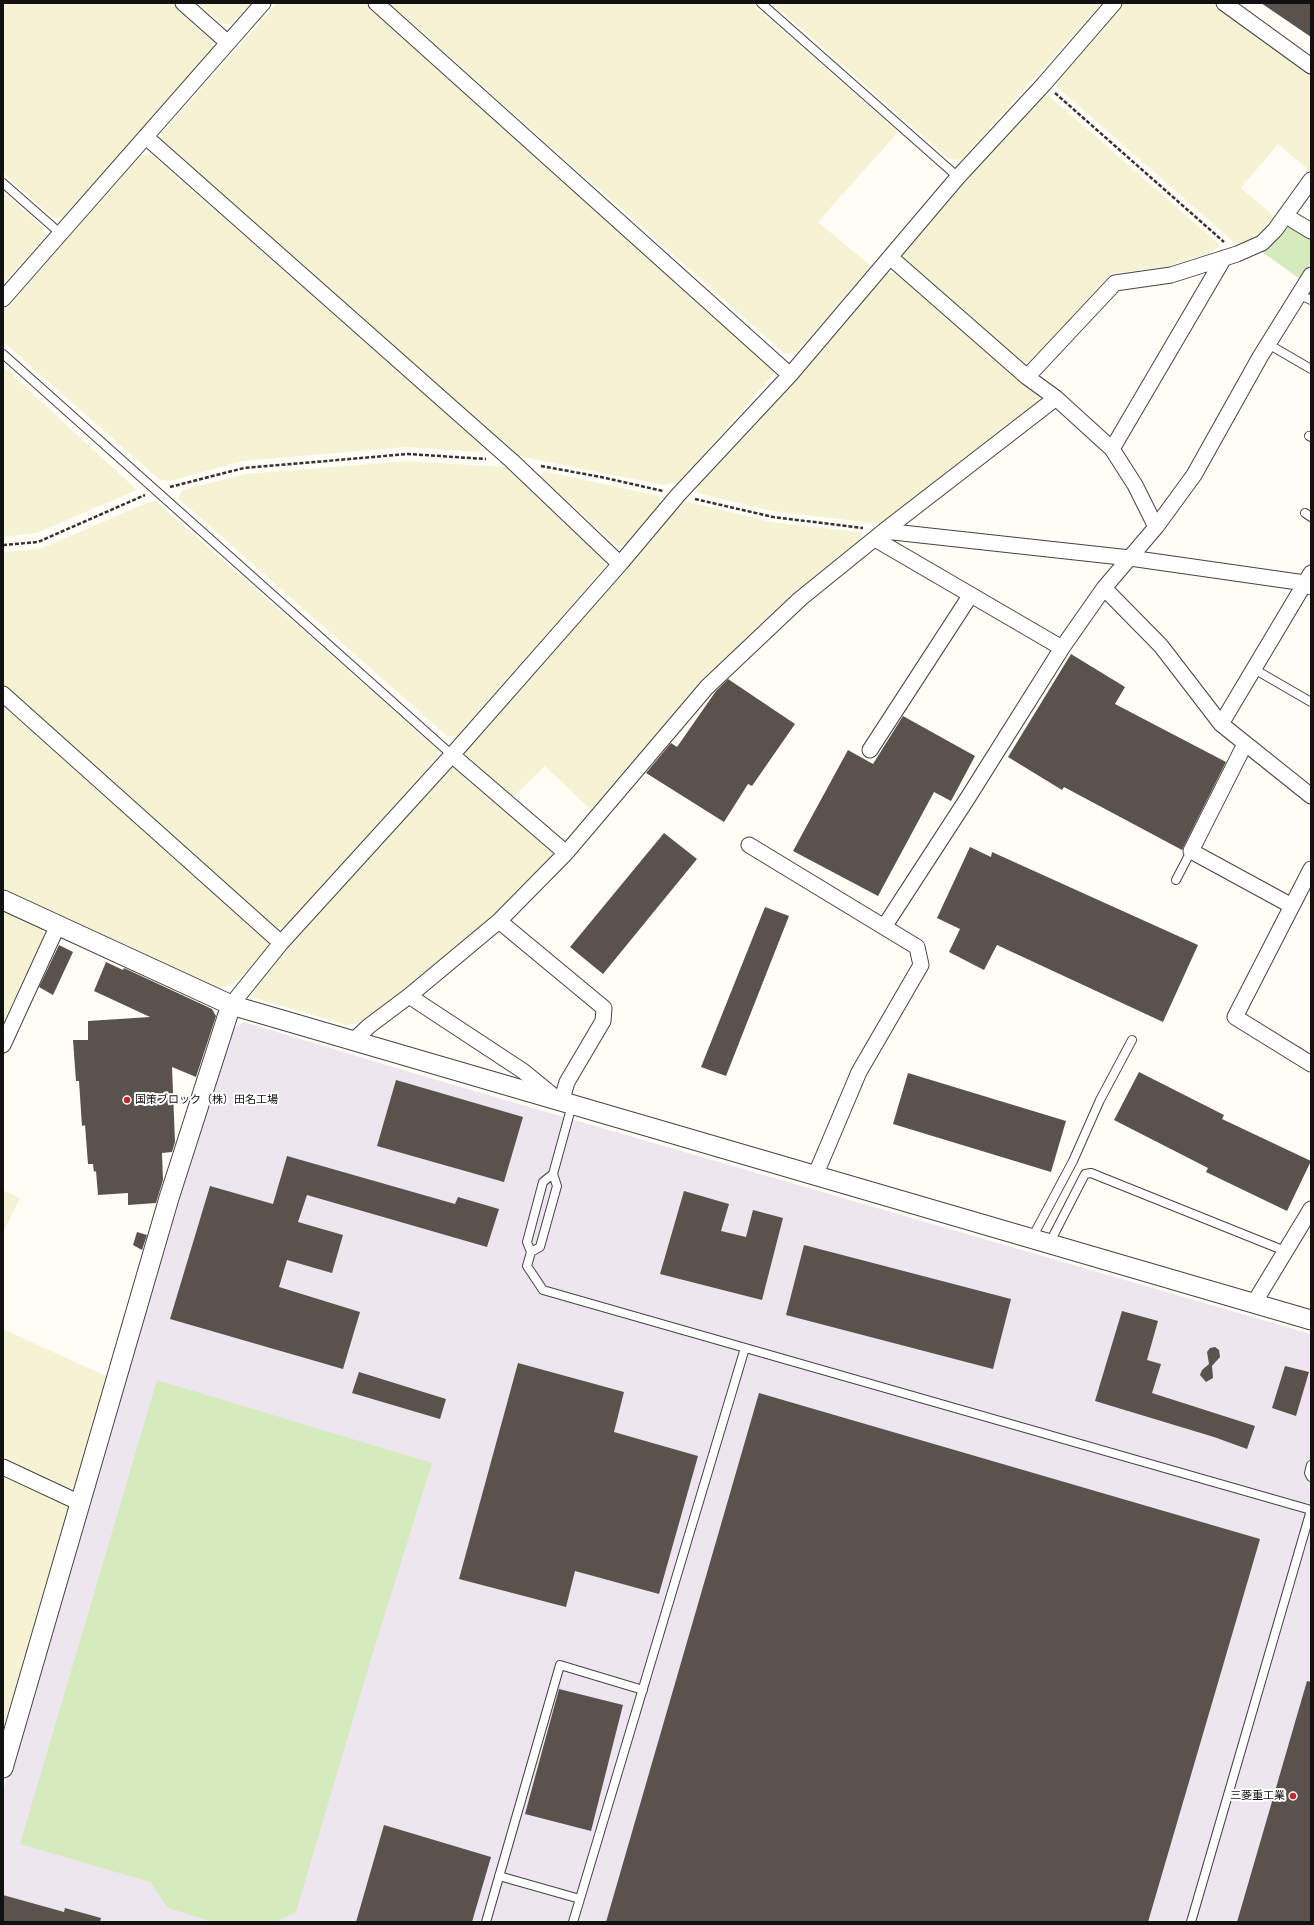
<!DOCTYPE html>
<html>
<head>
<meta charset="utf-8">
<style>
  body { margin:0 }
  #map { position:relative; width:1314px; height:1925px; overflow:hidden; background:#fffdf5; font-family:Lora,serif }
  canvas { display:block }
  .frame { position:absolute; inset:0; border:4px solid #111; pointer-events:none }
</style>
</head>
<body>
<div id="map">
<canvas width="1314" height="1925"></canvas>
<div class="frame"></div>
</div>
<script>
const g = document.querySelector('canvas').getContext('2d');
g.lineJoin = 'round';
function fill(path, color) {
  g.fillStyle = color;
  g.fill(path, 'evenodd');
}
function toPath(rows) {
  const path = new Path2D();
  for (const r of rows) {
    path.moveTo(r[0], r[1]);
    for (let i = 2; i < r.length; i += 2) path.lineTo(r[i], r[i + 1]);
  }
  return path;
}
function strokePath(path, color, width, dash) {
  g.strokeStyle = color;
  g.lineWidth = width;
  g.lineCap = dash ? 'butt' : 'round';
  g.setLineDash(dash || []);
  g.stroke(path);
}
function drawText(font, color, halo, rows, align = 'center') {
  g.font = font + ' Lora,"Noto Sans JP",serif';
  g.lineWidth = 4;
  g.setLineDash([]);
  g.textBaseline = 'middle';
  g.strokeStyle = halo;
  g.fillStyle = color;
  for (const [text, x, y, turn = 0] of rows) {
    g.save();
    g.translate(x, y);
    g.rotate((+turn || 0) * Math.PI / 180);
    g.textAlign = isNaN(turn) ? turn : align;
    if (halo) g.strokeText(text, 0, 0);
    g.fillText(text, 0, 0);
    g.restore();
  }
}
const industrial = toPath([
  [244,1022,423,1076,1311,1334,1311,1922,3,1922,3,1791,185,1182,234,1028]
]);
const farmland = toPath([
  [3,3,175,3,212,36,213,47,64,217,53,218,3,173],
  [198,3,251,3,232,24,222,24],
  [277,3,367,3,774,365,775,372,680,482,663,485,518,456,162,143,162,133],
  [389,3,751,3,898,132,818,222,871,266,796,353,785,354],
  [772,3,1102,3,961,160,949,159],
  [1124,3,1214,3,1311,73,1311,170,1310,171,1278,144,1241,188,1276,218,1257,239,1236,244,1057,87,1056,78],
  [1048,95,1220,245,1212,252,1169,266,1111,274,1031,363,1020,362,904,258,903,250,1039,96],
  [141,155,152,155,483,446,479,452,406,447,243,461,170,481,160,480,3,342,3,312],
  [3,192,44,228,44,238,3,284],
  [883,273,896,273,1040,394,1038,406,880,524,772,511,697,493,696,485],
  [3,366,137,490,37,533,3,537],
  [408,461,505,467,607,557,606,566,457,736,447,736,178,498,183,490,245,474],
  [543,471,659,496,661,503,624,546,616,545,541,477],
  [149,502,158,503,437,749,438,756,286,927,275,927,3,685,3,552,40,549],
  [688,502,771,522,861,532,861,541,699,688,591,810,545,766,513,797,465,754,464,747,679,504],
  [3,706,267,938,268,947,235,983,217,988,3,889],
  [457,765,552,847,553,856,493,916,405,991,360,1023,347,1025,254,998,252,990,449,766],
  [3,911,42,929,45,938,3,1030],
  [3,1190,20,1198,3,1233],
  [3,1329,110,1378,76,1486,68,1489,3,1458],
  [3,1472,68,1502,72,1510,5,1730,3,1731]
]);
const green = toPath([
  [1290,226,1311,240,1311,262,1300,279,1262,252],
  [157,1380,432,1463,370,1662,296,1912,275,1922,213,1922,168,1908,150,1882,20,1844]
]);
const building = toPath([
  [1261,3,1311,3,1311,37],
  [1071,654,1125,687,1115,704,1226,762,1182,850,1064,787,1062,790,1008,757],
  [728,679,795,724,752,786,748,784,724,822,646,773,671,743,677,747,716,691],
  [903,716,975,756,951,801,934,792,878,896,793,851,848,750,873,764],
  [664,833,697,859,603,974,570,947],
  [970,847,991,857,992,852,1198,945,1163,1022,997,945,984,970,949,952,960,929,937,918],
  [765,907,789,916,726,1076,701,1067],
  [59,945,73,952,53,995,39,987],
  [106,962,123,970,124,968,212,1009,216,1016,196,1077,172,1067,175,1142,172,1152,162,1153,163,1180,156,1203,128,1205,128,1193,98,1195,96,1171,94,1172,93,1164,88,1164,85,1125,82,1126,79,1081,76,1081,73,1040,88,1040,88,1021,150,1017,94,991],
  [1139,1072,1224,1115,1222,1119,1311,1161,1287,1211,1206,1172,1208,1168,1114,1120],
  [908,1073,1066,1121,1051,1172,893,1124],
  [396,1080,523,1117,504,1182,377,1146],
  [287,1156,455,1204,458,1197,499,1209,487,1247,307,1195,298,1222,343,1235,332,1273,287,1260,279,1287,360,1312,343,1369,170,1319,210,1186,273,1204],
  [684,1191,729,1204,721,1231,746,1237,753,1210,783,1218,762,1300,660,1274],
  [137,1232,147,1235,142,1250,133,1245],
  [804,1245,1011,1299,993,1369,786,1315],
  [1122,1311,1158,1321,1147,1360,1161,1364,1152,1393,1255,1426,1247,1449,1214,1437,1095,1401],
  [1215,1347,1219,1350,1220,1357,1212,1366,1213,1378,1206,1382,1200,1375,1202,1370,1209,1364,1207,1352,1210,1348],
  [518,1363,624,1392,614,1432,698,1456,659,1594,575,1571,566,1607,459,1579],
  [1285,1366,1309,1372,1296,1416,1272,1408],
  [359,1372,446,1399,440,1419,352,1393],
  [759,1393,1260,1539,1148,1922,606,1922],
  [1307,1681,1311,1682,1311,1922,1237,1922],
  [559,1689,623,1705,591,1831,525,1814],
  [384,1825,491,1857,472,1922,356,1922],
  [3,1895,64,1912,65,1908,101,1918,100,1922,3,1922]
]);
const path = toPath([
  [1055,93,1224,242],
  [541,466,601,477,663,491],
  [170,487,244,468,408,454,486,459],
  [695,499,773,517,863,528],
  [3,545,38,542,145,495]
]);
const service = toPath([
  [761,3,958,177],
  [3,183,61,234],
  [1298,294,1311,300],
  [1268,344,1311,369],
  [3,354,452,755],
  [1309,436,1311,437],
  [1305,513,1311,517],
  [1254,669,1311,702],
  [1176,880,1191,851],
  [553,1174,543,1182,527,1242,531,1252,527,1266,543,1290,1311,1510],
  [1032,1238,1073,1161,1100,1100,1132,1040],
  [1049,1244,1085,1174,1091,1173,1285,1251],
  [531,1252,540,1247,557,1186,553,1174,572,1105],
  [1311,1465,1309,1473,1311,1477],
  [499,1876,580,1899],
  [486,1922,560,1665,643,1690],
  [573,1922,745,1348],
  [1191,1922,1311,1510]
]);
const minor = toPath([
  [183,3,227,42],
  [376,3,790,375],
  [1224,3,1311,66],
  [146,137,512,461,620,564],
  [1286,216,1311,231],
  [890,257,1027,377,1056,398,1112,449,1135,485,1156,527],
  [3,299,263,3],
  [1027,377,1115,283,1171,275,1237,254,1262,243,1275,230,1311,180],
  [1112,449,1224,258],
  [884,531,1130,558,1305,583,1311,587],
  [875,539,1062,648],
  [1104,588,1161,646,1221,724,1311,796],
  [3,694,281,943],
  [1221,724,1311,573],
  [1245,744,1191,851,1292,906],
  [870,750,970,596],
  [749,845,917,947,921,965,859,1072,815,1176],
  [566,853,707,687,800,599,884,531,1056,398],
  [1311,869,1235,1017,1311,1064],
  [884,927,969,796,1062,648,1104,588,1156,527,1194,475,1260,357,1311,275],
  [409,996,523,1071,561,1102,567,1082,603,1021,604,1008,499,921],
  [231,1005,281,943,452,755,620,564,678,495,790,375,958,177,1044,84,1114,3],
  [353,1041,369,1026,409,996,499,921,566,853,452,755],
  [3,1045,58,925],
  [1254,1303,1311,1209],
  [3,1467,80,1503]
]);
const tertiary = toPath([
  [3,900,231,1005,1311,1320],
  [3,1768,169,1198,231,1005]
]);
const markers = [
  [127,1100,4,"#c4262e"],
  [1293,1796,4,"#c4262e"]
];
const poiNames = [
  ["国策ブロック（株）田名工場",135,1100],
  ["三菱重工業",1285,1796,"right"]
];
fill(industrial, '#eee6ef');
fill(farmland, '#f6f3d4');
fill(green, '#d5ebbd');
fill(building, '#5a524d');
strokePath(service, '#444', 10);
strokePath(minor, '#444', 17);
strokePath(tertiary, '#444', 21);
strokePath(path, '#333', 2.5, [4, 2]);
strokePath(service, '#fff', 8);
strokePath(minor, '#fff', 15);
strokePath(tertiary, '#fff', 19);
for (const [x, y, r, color] of markers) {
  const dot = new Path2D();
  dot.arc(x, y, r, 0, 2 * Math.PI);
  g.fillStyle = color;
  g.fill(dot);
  strokePath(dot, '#fff', 1.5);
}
drawText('11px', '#111', '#fff', poiNames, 'left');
</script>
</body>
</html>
